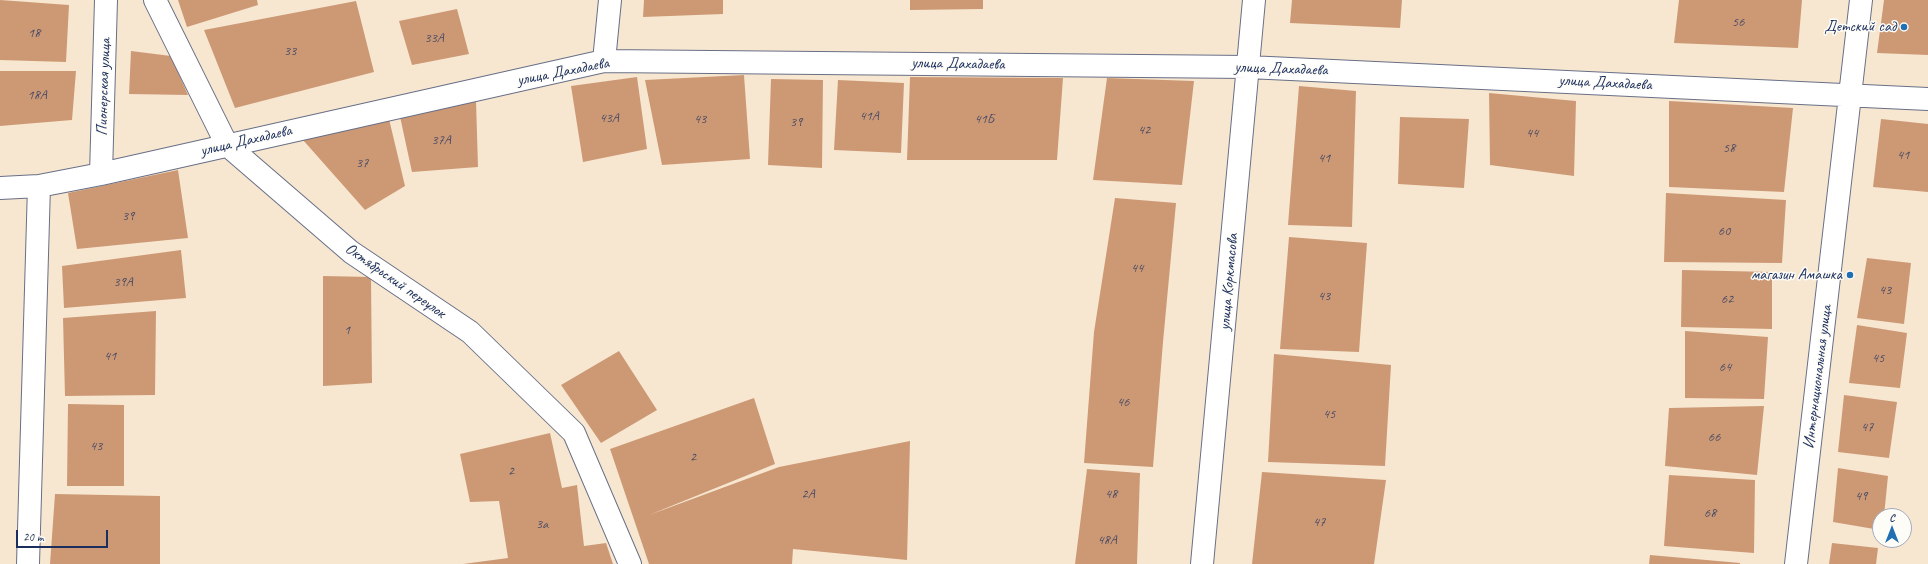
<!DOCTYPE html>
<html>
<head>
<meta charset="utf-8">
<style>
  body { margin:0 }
  #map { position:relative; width:1928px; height:564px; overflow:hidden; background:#f7e7d1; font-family:Caveat,sans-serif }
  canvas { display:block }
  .north { position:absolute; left:1872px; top:508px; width:40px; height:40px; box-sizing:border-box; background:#fdfcf7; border:1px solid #a3aaba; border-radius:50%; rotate:0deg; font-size:11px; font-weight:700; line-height:16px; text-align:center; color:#1b2f5e }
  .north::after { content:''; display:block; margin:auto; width:14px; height:18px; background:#1f6fb2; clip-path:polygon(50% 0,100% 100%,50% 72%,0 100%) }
  .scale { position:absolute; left:16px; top:530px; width:92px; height:18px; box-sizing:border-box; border:2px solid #1b2f5e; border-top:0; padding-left:5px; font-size:12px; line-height:14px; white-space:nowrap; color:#1b2f5e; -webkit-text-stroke:3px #fdfcf7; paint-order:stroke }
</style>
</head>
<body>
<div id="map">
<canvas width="1928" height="564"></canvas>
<div class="north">С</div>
<div class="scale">20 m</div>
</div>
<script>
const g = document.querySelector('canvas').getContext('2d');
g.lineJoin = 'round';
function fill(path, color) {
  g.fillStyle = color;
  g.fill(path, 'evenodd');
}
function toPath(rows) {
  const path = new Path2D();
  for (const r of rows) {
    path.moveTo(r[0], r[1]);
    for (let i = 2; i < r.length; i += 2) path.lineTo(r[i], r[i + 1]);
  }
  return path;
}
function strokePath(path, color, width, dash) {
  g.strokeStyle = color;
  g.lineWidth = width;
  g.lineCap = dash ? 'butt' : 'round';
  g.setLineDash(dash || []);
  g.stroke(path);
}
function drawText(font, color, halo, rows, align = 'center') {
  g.font = font + ' Caveat,sans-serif';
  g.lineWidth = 3;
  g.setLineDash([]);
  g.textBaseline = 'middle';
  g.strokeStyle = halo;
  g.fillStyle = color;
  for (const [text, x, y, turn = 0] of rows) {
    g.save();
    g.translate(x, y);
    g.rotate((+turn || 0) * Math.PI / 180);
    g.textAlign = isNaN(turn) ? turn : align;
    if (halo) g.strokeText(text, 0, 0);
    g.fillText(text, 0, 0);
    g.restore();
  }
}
const building = toPath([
  [0,0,69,5,66,62,0,60],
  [178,0,257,0,258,5,187,27],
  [644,0,723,0,723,14,643,17],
  [910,0,983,0,983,9,910,10],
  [1292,0,1402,0,1400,28,1290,23],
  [1679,0,1802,0,1798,48,1674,43],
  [1884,0,1928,0,1928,55,1877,53],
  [356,1,374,72,235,108,204,30],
  [457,9,469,54,412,65,399,21],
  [131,51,171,56,188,95,129,94],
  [0,71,76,71,72,120,0,126],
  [744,75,750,159,662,165,645,80],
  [637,77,647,149,583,162,571,86],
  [910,77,1063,78,1057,160,907,160],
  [1107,78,1194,81,1182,185,1093,180],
  [771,79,823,80,822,168,768,165],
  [838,80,904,83,901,153,834,150],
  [1299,86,1356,91,1352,227,1288,225],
  [1489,93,1576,101,1574,176,1490,165],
  [476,100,478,167,412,172,399,112],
  [1669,101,1793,108,1784,192,1669,187],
  [1400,117,1469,119,1464,188,1398,184],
  [389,119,405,186,365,210,303,140],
  [1881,119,1928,124,1928,192,1873,187],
  [178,170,188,238,77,249,68,193],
  [1666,193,1786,200,1782,263,1664,262],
  [1115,198,1176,203,1163,342,1153,467,1084,463,1094,332],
  [1289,237,1367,243,1359,352,1280,349],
  [181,250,186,298,64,308,62,266],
  [1867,258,1911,263,1904,324,1857,318],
  [1682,270,1772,272,1772,329,1681,327],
  [323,276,371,277,372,383,323,386],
  [156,311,155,395,65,396,63,318],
  [1857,325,1907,333,1900,388,1849,383],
  [1685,331,1768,337,1764,399,1685,398],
  [619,351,657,410,601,443,561,385],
  [1274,354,1391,365,1385,466,1268,462],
  [1844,395,1897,402,1889,458,1838,452],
  [754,398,775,464,649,515,779,467,910,441,907,560,793,549,792,564,649,564,610,449],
  [68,404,124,405,124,486,67,486],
  [1764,406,1757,475,1665,466,1669,408],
  [550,433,562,488,577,485,584,546,606,543,613,564,463,564,508,558,499,501,470,502,460,454],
  [1838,468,1888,476,1884,516,1880,516,1880,530,1833,522],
  [1087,469,1140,473,1137,564,1075,564],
  [1262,472,1386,480,1374,564,1252,564],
  [1669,475,1755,480,1754,553,1664,546],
  [55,494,160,496,160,564,50,564],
  [1832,543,1878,548,1876,564,1829,564],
  [1650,555,1740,563,1740,564,1649,564]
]);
const minor = toPath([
  [155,0,227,145,351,252,470,332,574,433,630,564],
  [604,61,610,0],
  [101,174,106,0],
  [0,188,39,186,101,174,604,61,1248,67,1928,99],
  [28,564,39,186],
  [1202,564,1254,0],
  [1796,564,1861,0]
]);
const markers = [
  [1904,27,4,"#1f6fb2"],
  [1850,275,4,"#1f6fb2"]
];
const numberNames = [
  ["56",1738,22],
  ["18",34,33],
  ["33А",434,38],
  ["33",290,51],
  ["18А",37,95],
  ["41А",869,116],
  ["43А",609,118],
  ["43",700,119],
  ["41Б",984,119],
  ["39",796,122],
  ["42",1144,130],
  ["44",1532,133],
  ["37А",441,140],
  ["58",1729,148],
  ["41",1903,155],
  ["41",1324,158],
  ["37",362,163],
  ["39",128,216],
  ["60",1724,231],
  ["44",1137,268],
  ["39А",123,282],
  ["43",1885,290],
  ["43",1324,296],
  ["62",1727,299],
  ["1",347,330],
  ["41",110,356],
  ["45",1878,358],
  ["64",1725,367],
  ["46",1123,402],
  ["45",1329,414],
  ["47",1867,427],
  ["66",1714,437],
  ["43",96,446],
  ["2",693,457],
  ["2",511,471],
  ["2А",808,494],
  ["48",1111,494],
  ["49",1861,496],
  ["68",1710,513],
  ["47",1319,522],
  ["3а",542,524],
  ["48А",1107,540]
];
const poiNames = [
  ["Детский сад",1896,27],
  ["магазин Амашка",1842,275]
];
const streetNames = [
  ["улица Дахадаева",958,64,1],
  ["улица Дахадаева",1281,69,2],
  ["улица Дахадаева",563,72,-11],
  ["улица Дахадаева",1605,83,3],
  ["Пионерская улица",104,87,-88],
  ["улица Дахадаева",246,141,-13],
  ["Октябрьский переулок",395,281,35],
  ["улица Коркмасова",1229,282,-85],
  ["Интернациональная улица",1818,377,-83]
];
fill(building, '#cd9975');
strokePath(minor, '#686f86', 24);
strokePath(minor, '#fff', 22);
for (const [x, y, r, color] of markers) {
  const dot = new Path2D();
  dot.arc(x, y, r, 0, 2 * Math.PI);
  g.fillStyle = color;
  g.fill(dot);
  strokePath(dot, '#fdfcf7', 1.5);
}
drawText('14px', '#484a64', null, numberNames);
drawText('16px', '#1b2f5e', '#fdfcf7', poiNames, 'right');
drawText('16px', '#1b2f5e', '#fdfcf7', streetNames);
</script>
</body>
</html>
